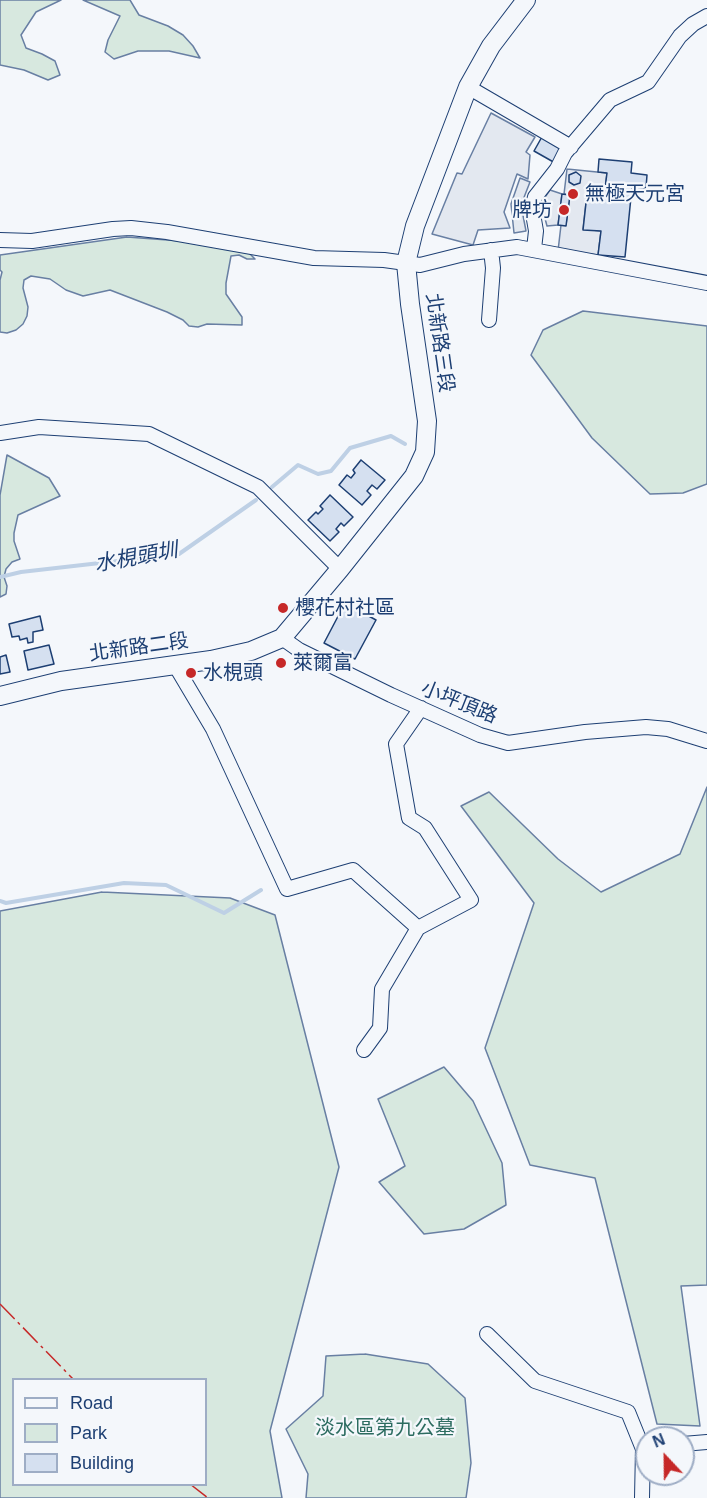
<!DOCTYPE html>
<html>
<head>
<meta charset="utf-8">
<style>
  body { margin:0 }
  #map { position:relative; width:707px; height:1498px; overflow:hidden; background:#f4f7fb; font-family:Arial,sans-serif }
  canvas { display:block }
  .legend { position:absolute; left:12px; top:1378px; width:195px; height:108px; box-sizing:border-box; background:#f4f7fb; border:2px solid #9eadc5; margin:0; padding:8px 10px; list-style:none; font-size:18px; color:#1d3f73 }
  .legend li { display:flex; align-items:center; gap:12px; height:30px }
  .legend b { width:30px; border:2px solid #9eadc5 }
  .north { position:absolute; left:635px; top:1426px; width:60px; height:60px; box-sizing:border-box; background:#f4f7fb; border:2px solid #9eadc5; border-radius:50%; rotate:338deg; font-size:16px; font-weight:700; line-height:24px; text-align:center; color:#1d3f73 }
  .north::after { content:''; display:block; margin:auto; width:21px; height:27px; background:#c62828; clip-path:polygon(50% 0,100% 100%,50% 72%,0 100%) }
</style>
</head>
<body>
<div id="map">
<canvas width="707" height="1498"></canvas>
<ul class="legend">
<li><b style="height:8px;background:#f4f7fb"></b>Road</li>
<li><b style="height:16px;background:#d7e8df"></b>Park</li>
<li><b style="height:16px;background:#d5e0f0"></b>Building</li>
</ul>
<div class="north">N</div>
</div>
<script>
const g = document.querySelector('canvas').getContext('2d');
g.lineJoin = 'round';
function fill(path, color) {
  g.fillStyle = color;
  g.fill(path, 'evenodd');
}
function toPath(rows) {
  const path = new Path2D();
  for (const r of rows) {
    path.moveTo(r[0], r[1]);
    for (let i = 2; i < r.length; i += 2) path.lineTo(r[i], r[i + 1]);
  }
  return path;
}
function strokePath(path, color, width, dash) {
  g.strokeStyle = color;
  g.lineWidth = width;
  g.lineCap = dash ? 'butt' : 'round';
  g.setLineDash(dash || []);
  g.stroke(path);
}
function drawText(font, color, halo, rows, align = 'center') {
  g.font = font + ' Arial,"Noto Sans TC",sans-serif';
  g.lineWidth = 4.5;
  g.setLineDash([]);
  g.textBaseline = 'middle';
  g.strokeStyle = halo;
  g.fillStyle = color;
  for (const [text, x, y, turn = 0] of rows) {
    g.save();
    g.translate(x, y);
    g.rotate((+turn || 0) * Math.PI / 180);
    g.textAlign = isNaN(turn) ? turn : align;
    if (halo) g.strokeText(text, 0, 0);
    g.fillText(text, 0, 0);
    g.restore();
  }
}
const green = toPath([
  [0,0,61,0,36,12,21,35,26,48,42,54,55,61,60,75,48,80,24,70,0,65,0,0],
  [83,0,130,0,139,15,168,26,183,35,193,46,200,58,169,51,138,51,114,59,105,52,108,40,120,16,83,0],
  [127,237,208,243,248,252,255,259,247,259,239,255,231,256,226,283,226,294,242,317,242,325,207,324,198,327,189,326,183,320,167,312,110,290,83,296,66,290,50,279,31,276,24,280,23,288,28,307,27,316,23,324,16,330,7,333,0,332,0,280,2,272,0,270,0,255,127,237],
  [583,311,707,326,707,484,683,493,650,494,592,438,531,355,543,330,583,311],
  [7,455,49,478,60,496,18,515,14,533,14,541,20,559,12,562,6,569,4,577,7,586,6,594,0,597,0,495,7,455],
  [707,787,707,1285,681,1286,700,1426,657,1424,595,1178,530,1165,485,1048,534,903,461,806,489,792,558,859,601,892,680,854,707,787],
  [102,892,230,898,275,915,339,1167,270,1431,282,1498,0,1498,0,911,102,892],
  [14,1380,206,1380,206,1484,14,1484,14,1380],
  [444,1067,473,1101,502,1163,506,1205,464,1229,424,1234,379,1182,405,1166,378,1099,444,1067],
  [365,1354,428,1364,465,1398,471,1463,466,1498,306,1498,308,1474,286,1429,323,1396,326,1356,365,1354]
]);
const parking = toPath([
  [491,113,535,137,526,152,530,155,528,179,517,174,504,212,510,228,478,230,473,245,432,234,457,173,462,174,491,113],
  [567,169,607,173,604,196,587,194,583,229,601,231,598,255,558,251,561,225,566,225,570,195,564,194,567,169],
  [520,178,530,182,521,205,526,231,514,233,511,204,520,178],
  [550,190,562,194,558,225,547,226,542,207,543,200,550,190]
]);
const stream = toPath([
  [272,487,298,465,318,474,331,471,350,448,391,436,405,444],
  [0,577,21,572,179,554,256,500],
  [0,901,6,903,124,883,166,885,224,913,261,890]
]);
const building = toPath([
  [543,135,566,147,557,164,534,151,543,135],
  [599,159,632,162,631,173,647,175,646,188,632,187,625,257,598,255,601,231,583,230,587,194,604,196,607,173,598,172,599,159],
  [576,172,581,176,580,183,574,185,569,182,569,175,576,172],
  [562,194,570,195,566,226,558,225,562,194],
  [361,460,385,480,377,489,372,485,367,491,371,495,362,505,339,485,347,475,351,478,355,473,353,470,361,460],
  [330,495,353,517,344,526,341,523,336,529,339,532,330,541,308,520,316,512,318,514,323,509,320,506,330,495],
  [345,603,376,620,355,659,324,643,345,603],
  [40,616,43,630,33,632,33,642,28,643,27,638,20,640,19,636,12,637,9,624,40,616],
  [49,645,54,664,28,670,24,651,49,645],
  [6,655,10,672,0,674,0,657,6,655]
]);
const minor = toPath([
  [468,87,571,147],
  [0,240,32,241,113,229,131,228,167,232,314,258,384,260,420,265,464,254,517,247,707,283],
  [534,249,536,231,532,208,535,197,557,169,565,153,610,100,648,82,680,36,693,24,707,16],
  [489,320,493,268,491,250],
  [0,433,39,427,149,434,258,487,340,569],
  [282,638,299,650,391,695,480,735,508,743,585,732,646,727,668,729,707,741],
  [175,665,213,729,287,889,353,870,418,928],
  [364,1050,380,1028,382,989,418,928,471,900,425,828,409,818,396,744,421,708],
  [487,1334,535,1381,628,1412,643,1449,647,1448],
  [683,1444,707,1442],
  [642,1498,643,1449]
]);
const major = toPath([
  [0,696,61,681,211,660,251,651,282,638,340,569,414,476,425,452,427,421,410,304,406,263,415,226,468,87,491,46,526,0]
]);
const power = toPath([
  [0,1304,74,1380],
  [190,1484,208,1498]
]);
const markers = [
  [573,194,6,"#c62828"],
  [564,210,6,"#c62828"],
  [283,608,6,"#c62828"],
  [281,663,6,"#c62828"],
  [191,673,6,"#c62828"]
];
const poiNames = [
  ["無極天元宮",585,194],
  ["牌坊",552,210,"right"],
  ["櫻花村社區",295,608],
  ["萊爾富",293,663],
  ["水梘頭",203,673]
];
const streetNames = [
  ["北新路三段",439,343,82],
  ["北新路二段",139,648,-8],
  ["小坪頂路",459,703,22]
];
const parkNames = [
  ["淡水區第九公墓",385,1428]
];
const waterNames = [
  ["水梘頭圳",136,558,-10]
];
fill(green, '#d7e8df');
strokePath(green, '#687fa3', 1.5);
fill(parking, '#e3e8f0');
strokePath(parking, '#687fa3', 1.5);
strokePath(stream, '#bed0e5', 4);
fill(building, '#d5e0f0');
strokePath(building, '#1d3f73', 1.5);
strokePath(minor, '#1d3f73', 16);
strokePath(major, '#1d3f73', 20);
strokePath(minor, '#f4f7fb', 14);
strokePath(major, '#f4f7fb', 18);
strokePath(power, '#c62828', 1.5, [21, 4.5, 3, 4.5]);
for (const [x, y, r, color] of markers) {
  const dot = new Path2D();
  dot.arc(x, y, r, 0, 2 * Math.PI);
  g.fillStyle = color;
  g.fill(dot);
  strokePath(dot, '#f4f7fb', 2);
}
drawText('20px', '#1d3f73', '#f4f7fb', poiNames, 'left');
drawText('20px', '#1d3f73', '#f4f7fb', streetNames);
drawText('20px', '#2c6c60', '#f4f7fb', parkNames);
drawText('italic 21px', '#1d3f73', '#f4f7fb', waterNames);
</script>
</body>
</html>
